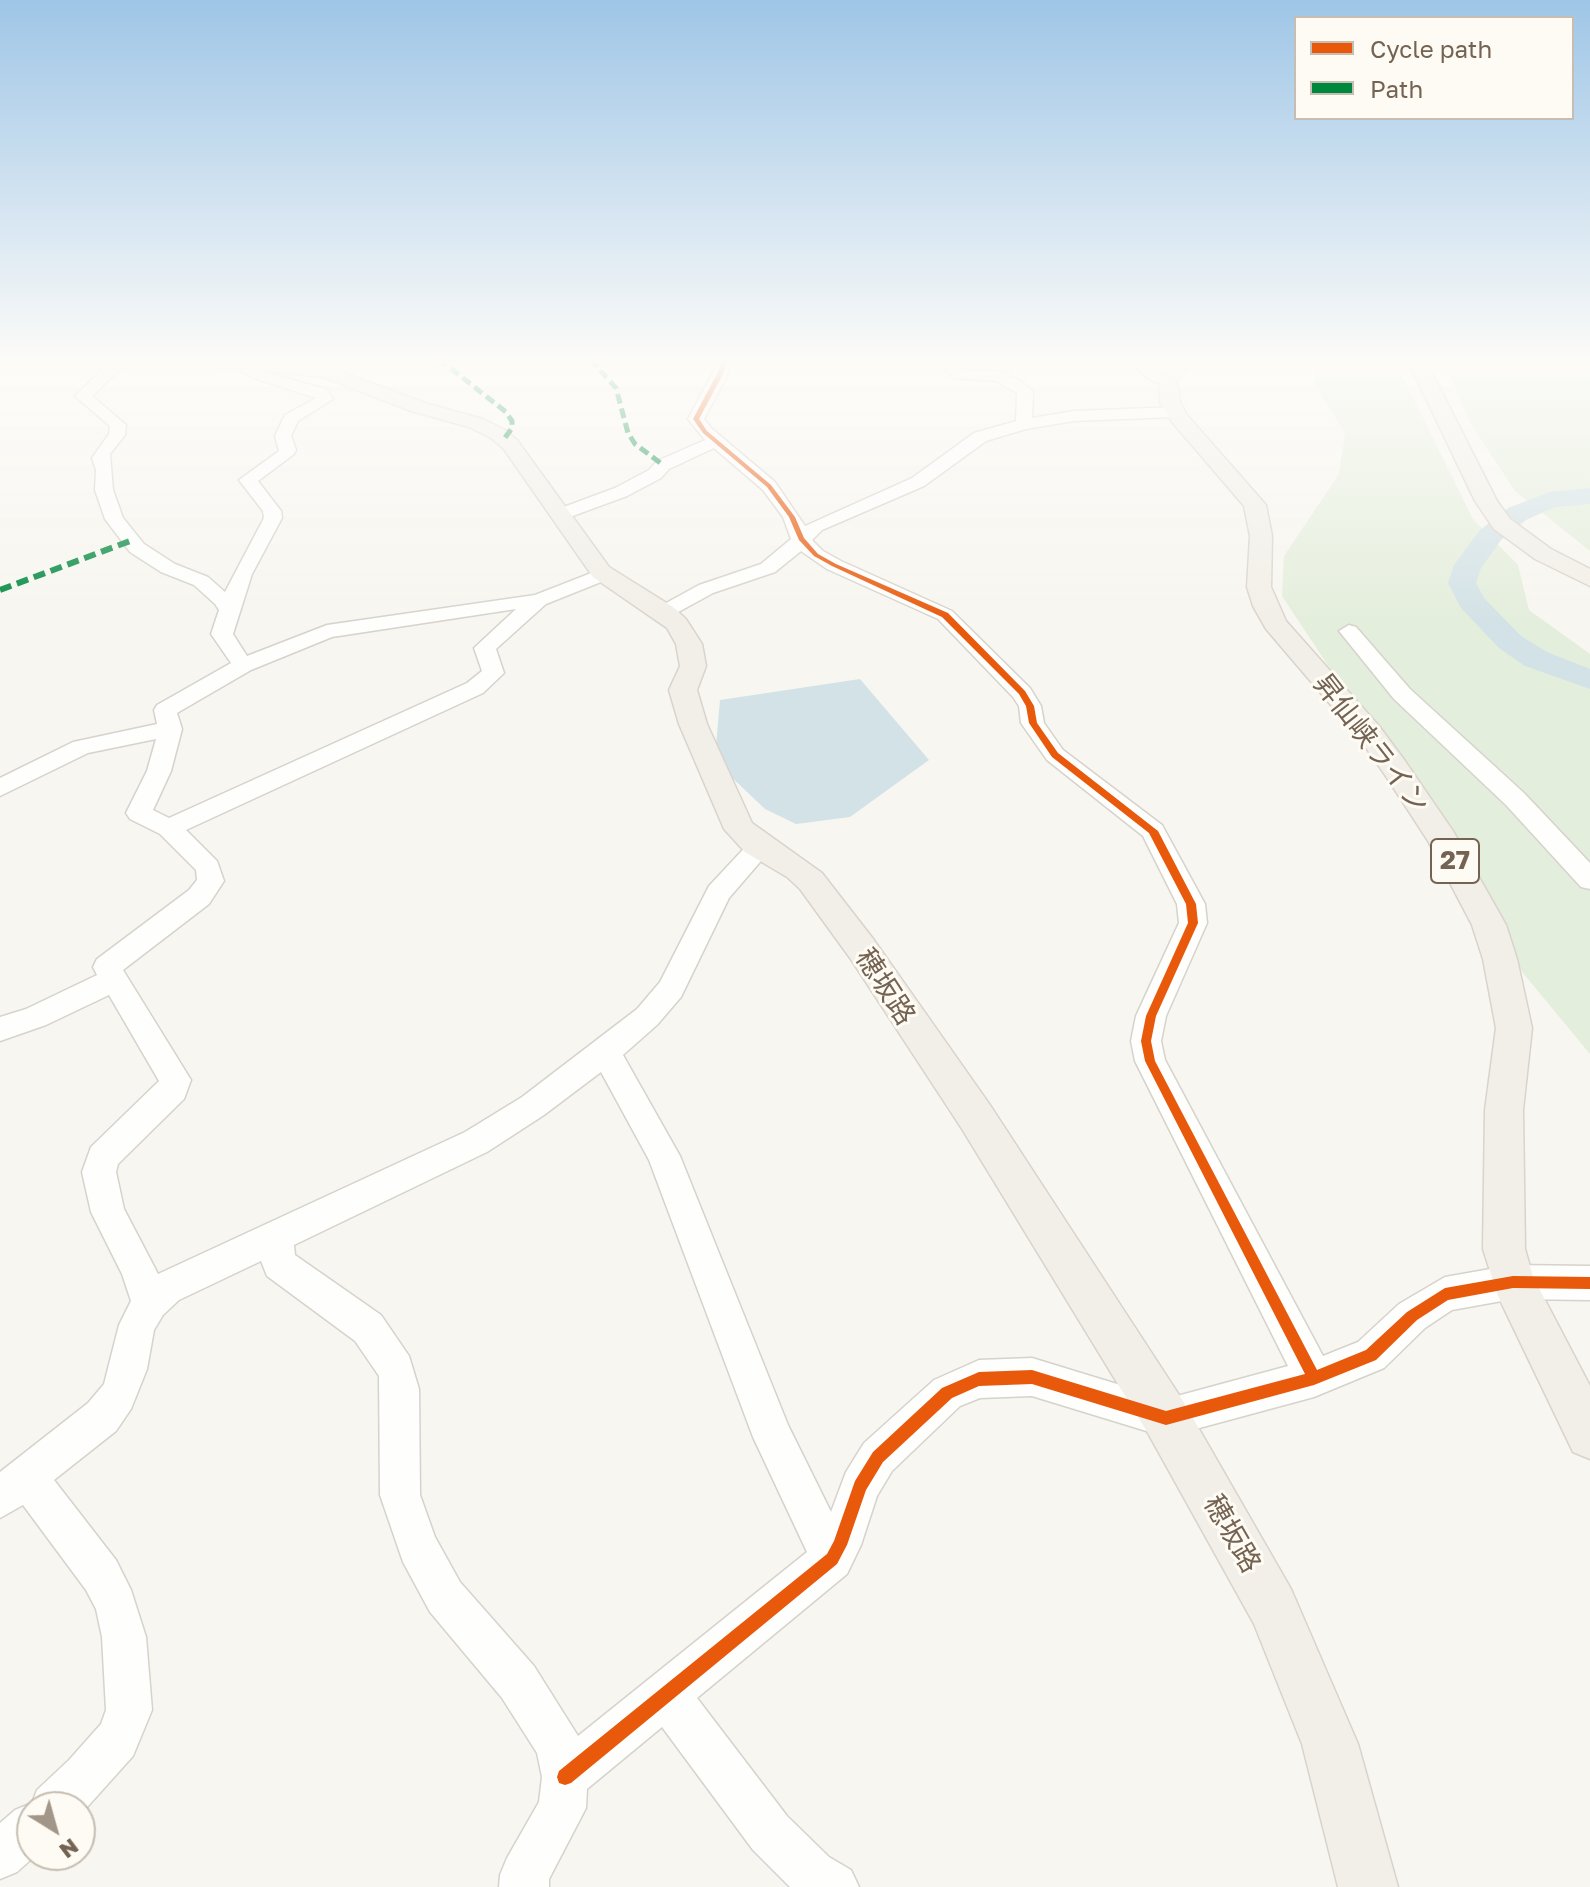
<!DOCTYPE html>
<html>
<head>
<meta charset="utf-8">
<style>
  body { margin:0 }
  #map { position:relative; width:1590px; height:1887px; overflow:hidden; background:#f8f6f0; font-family:"Golos Text",sans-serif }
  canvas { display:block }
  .legend { position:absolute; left:1294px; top:16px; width:280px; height:104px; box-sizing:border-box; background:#fdfbf3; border:2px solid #c6beb3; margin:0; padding:10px 14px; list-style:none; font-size:24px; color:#746352 }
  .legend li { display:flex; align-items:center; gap:16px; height:40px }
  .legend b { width:40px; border:2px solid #c6beb3 }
  .north { position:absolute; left:16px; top:1791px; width:80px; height:80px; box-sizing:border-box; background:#fdfbf3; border:2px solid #c6beb3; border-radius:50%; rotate:143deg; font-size:22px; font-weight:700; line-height:32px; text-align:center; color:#746352 }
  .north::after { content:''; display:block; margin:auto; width:28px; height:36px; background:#a29689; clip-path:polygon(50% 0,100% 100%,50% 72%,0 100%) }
</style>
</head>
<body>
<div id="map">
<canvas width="1590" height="1887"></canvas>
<ul class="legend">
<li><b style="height:10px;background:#e8590c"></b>Cycle path</li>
<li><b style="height:10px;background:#00873e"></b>Path</li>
</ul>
<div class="north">N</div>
</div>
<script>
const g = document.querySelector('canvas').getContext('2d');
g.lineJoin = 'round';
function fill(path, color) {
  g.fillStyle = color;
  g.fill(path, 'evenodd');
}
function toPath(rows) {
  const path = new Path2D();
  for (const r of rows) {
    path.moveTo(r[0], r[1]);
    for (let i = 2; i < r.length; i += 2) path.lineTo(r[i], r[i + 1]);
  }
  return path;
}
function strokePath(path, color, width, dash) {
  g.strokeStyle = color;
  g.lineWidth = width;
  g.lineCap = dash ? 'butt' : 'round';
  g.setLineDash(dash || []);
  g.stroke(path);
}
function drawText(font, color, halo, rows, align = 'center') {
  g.font = font + ' "Golos Text","Noto Sans JP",sans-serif';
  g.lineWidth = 6;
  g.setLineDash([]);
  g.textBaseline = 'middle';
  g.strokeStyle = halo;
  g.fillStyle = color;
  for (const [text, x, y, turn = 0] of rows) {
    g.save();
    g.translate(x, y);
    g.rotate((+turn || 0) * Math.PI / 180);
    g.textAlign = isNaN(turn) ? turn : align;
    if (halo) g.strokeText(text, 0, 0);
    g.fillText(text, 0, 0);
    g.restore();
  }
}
const green = toPath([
  [1322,359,1394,359,1473,519,1518,565,1529,610,1590,654,1590,1054,1523,973,1415,797,1282,596,1284,556,1339,474,1345,433,1314,383],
  [1443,359,1590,359,1590,551,1515,491,1470,423]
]);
const water = toPath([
  [860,679,929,760,850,817,796,824,765,809,725,771,716,746,720,700]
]);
const river = toPath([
  [1590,488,1590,504,1555,507,1526,520,1501,540,1481,568,1476,583,1484,598,1521,636,1547,652,1590,669,1590,689,1525,666,1499,648,1461,608,1448,583,1454,565,1480,530,1508,508,1550,492,1590,488]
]);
const minor = toPath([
  [88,359,106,359,115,363,132,359,155,359,118,371,92,396,126,425,125,435,110,454,113,490,123,518,144,544,175,564,208,577,225,592,264,518,263,511,239,480,279,451,275,436,285,415,316,398,254,378,216,359,234,359,264,372,326,389,333,399,298,421,291,436,296,450,294,454,258,481,281,511,282,518,252,574,233,634,247,656,327,625,535,595,604,568,614,574,611,578,546,604,496,649,504,673,483,693,186,830,217,861,224,881,209,904,123,970,191,1080,184,1099,118,1164,116,1172,124,1209,158,1274,465,1132,522,1097,637,1009,660,982,709,886,751,841,760,838,769,841,773,847,729,898,681,997,657,1025,623,1055,680,1156,788,1425,831,1512,846,1472,864,1443,934,1380,979,1360,1032,1358,1166,1399,1288,1366,1135,1061,1131,1041,1136,1016,1179,923,1177,904,1143,836,1047,760,1021,723,1019,706,1013,697,938,619,827,569,801,551,775,572,713,593,671,616,657,616,654,612,657,608,699,585,761,564,791,539,783,517,763,490,714,448,669,469,661,478,627,496,559,521,550,515,553,511,615,488,649,470,657,461,705,440,688,419,713,372,717,359,731,359,729,372,704,419,711,428,775,482,805,526,912,478,974,433,1016,421,1017,393,996,381,954,378,933,359,948,359,963,371,999,371,1019,380,1033,392,1032,418,1074,411,1176,407,1184,412,1176,417,1074,421,1026,429,986,441,924,486,822,530,812,540,823,551,841,561,952,611,1030,688,1041,706,1044,723,1063,750,1162,825,1205,904,1207,923,1166,1016,1161,1041,1165,1060,1323,1356,1358,1342,1399,1304,1445,1277,1513,1265,1590,1266,1590,1300,1513,1299,1452,1310,1425,1328,1384,1368,1314,1397,1166,1437,1032,1396,980,1398,960,1406,892,1471,877,1496,861,1545,847,1574,697,1698,787,1816,829,1857,851,1870,859,1887,790,1887,753,1850,662,1727,587,1789,586,1808,549,1879,549,1887,499,1887,500,1875,507,1858,539,1802,542,1777,537,1753,502,1698,430,1612,403,1562,380,1495,379,1376,355,1341,267,1276,261,1261,179,1300,163,1315,154,1330,147,1369,131,1409,116,1431,54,1480,116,1560,131,1590,146,1637,152,1710,133,1756,80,1815,80,1807,32,1807,32,1855,36,1855,17,1872,0,1879,0,1823,15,1810,32,1803,37,1790,69,1760,101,1724,106,1710,102,1637,96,1609,86,1590,23,1505,0,1518,0,1472,88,1403,104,1384,119,1325,131,1301,122,1274,91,1212,82,1172,91,1147,159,1081,109,995,46,1025,0,1041,0,1017,26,1009,97,975,93,967,97,959,189,890,197,880,196,870,160,834,130,819,126,813,147,771,156,739,88,753,0,796,0,778,73,742,157,724,154,710,157,705,231,663,211,634,219,610,215,604,194,585,161,572,130,552,105,519,95,490,96,470,92,458,109,434,110,426,75,396,103,369,88,359],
  [516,609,474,648,482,671,467,683,169,818,153,810,171,771,182,729,177,713,251,670,332,637,516,609],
  [601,1072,649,1160,753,1437,807,1552,578,1736,534,1666,460,1582,435,1537,420,1495,419,1389,409,1356,381,1315,295,1255,294,1245,487,1152,544,1115,601,1072],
  [1127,359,1142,359,1160,374,1176,381,1168,386,1150,380,1127,359],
  [1349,625,1356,627,1410,689,1524,793,1590,863,1590,889,1581,887,1506,805,1394,699,1339,631,1349,625]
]);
const major = toPath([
  [178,359,240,359,326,366,425,403,483,419,505,430,517,440,609,567,673,607,686,619,702,644,706,666,697,690,707,724,752,823,822,873,874,940,990,1105,1183,1401,1291,1589,1358,1744,1398,1887,1338,1887,1302,1744,1254,1624,1149,1435,962,1129,850,958,800,889,787,877,745,852,724,829,679,724,669,690,680,666,676,644,667,628,593,577,503,448,491,438,469,427,411,411,323,377,187,364,178,359],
  [1175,359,1193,359,1177,381,1180,402,1187,415,1266,505,1272,536,1271,587,1286,621,1379,726,1405,761,1453,831,1506,925,1517,959,1532,1028,1523,1110,1525,1249,1533,1277,1590,1386,1590,1459,1573,1452,1498,1296,1483,1249,1485,1110,1496,1028,1483,959,1472,925,1428,841,1385,775,1359,738,1266,629,1253,606,1247,587,1250,536,1244,506,1172,422,1160,402,1159,381,1175,359],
  [1407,359,1425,359,1497,501,1510,519,1551,549,1590,569,1590,586,1535,559,1494,529,1475,501,1407,359]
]);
const quietFar1 = toPath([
  [439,359,506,412,512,421,512,428,504,439],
  [590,359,616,388,628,433,635,444,663,465]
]);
const quiet = toPath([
  [0,590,130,541]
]);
const cycleway = toPath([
  [721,359,727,359,724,372,699,419,707,431,771,485,795,517,804,538,818,554,836,564,948,613,1025,691,1034,706,1037,723,1058,753,1158,831,1196,904,1198,923,1156,1016,1151,1041,1155,1061,1317,1370,1366,1350,1407,1312,1445,1288,1513,1276,1590,1277,1590,1289,1513,1288,1448,1300,1417,1320,1376,1360,1314,1385,1166,1425,1032,1384,979,1386,952,1398,883,1462,866,1490,847,1545,837,1564,571,1783,565,1785,559,1783,557,1777,559,1771,827,1554,834,1541,855,1481,873,1452,942,1388,979,1372,1032,1370,1166,1411,1305,1374,1145,1061,1141,1041,1146,1016,1188,923,1186,904,1149,833,1052,757,1029,723,1026,706,1019,694,942,617,832,566,814,556,799,540,789,517,767,487,703,433,693,419,718,372,721,359]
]);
const shields = [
  [1455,861,48]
];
const shieldNames = [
  ["27",1455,861]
];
const streetNames = [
  ["昇仙峡ライン",1371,744,52],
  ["穂坂路",885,987,57],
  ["穂坂路",1232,1534,60]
];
fill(green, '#e4eedc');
fill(water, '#d3e2e6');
fill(river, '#d3e2e6');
strokePath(minor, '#d6d2cc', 3);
strokePath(major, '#d9d3cd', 3);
fill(minor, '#fefefd');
fill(major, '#f2efe8');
strokePath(quietFar1, '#00873e', 5, [10, 5]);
strokePath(quiet, '#00873e', 6, [12, 6]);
fill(cycleway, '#e8590c');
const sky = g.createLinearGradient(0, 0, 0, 623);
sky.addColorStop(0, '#9fc6e7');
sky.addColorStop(0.58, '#fcfbf8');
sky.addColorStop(1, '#fcfbf800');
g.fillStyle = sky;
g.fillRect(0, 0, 1590, 623);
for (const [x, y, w] of shields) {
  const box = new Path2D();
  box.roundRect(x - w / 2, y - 22, w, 44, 6);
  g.fillStyle = '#fdfbf3';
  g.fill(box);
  strokePath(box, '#746352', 2);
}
drawText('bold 26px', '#746352', null, shieldNames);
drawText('28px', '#746352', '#fdfbf3', streetNames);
</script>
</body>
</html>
